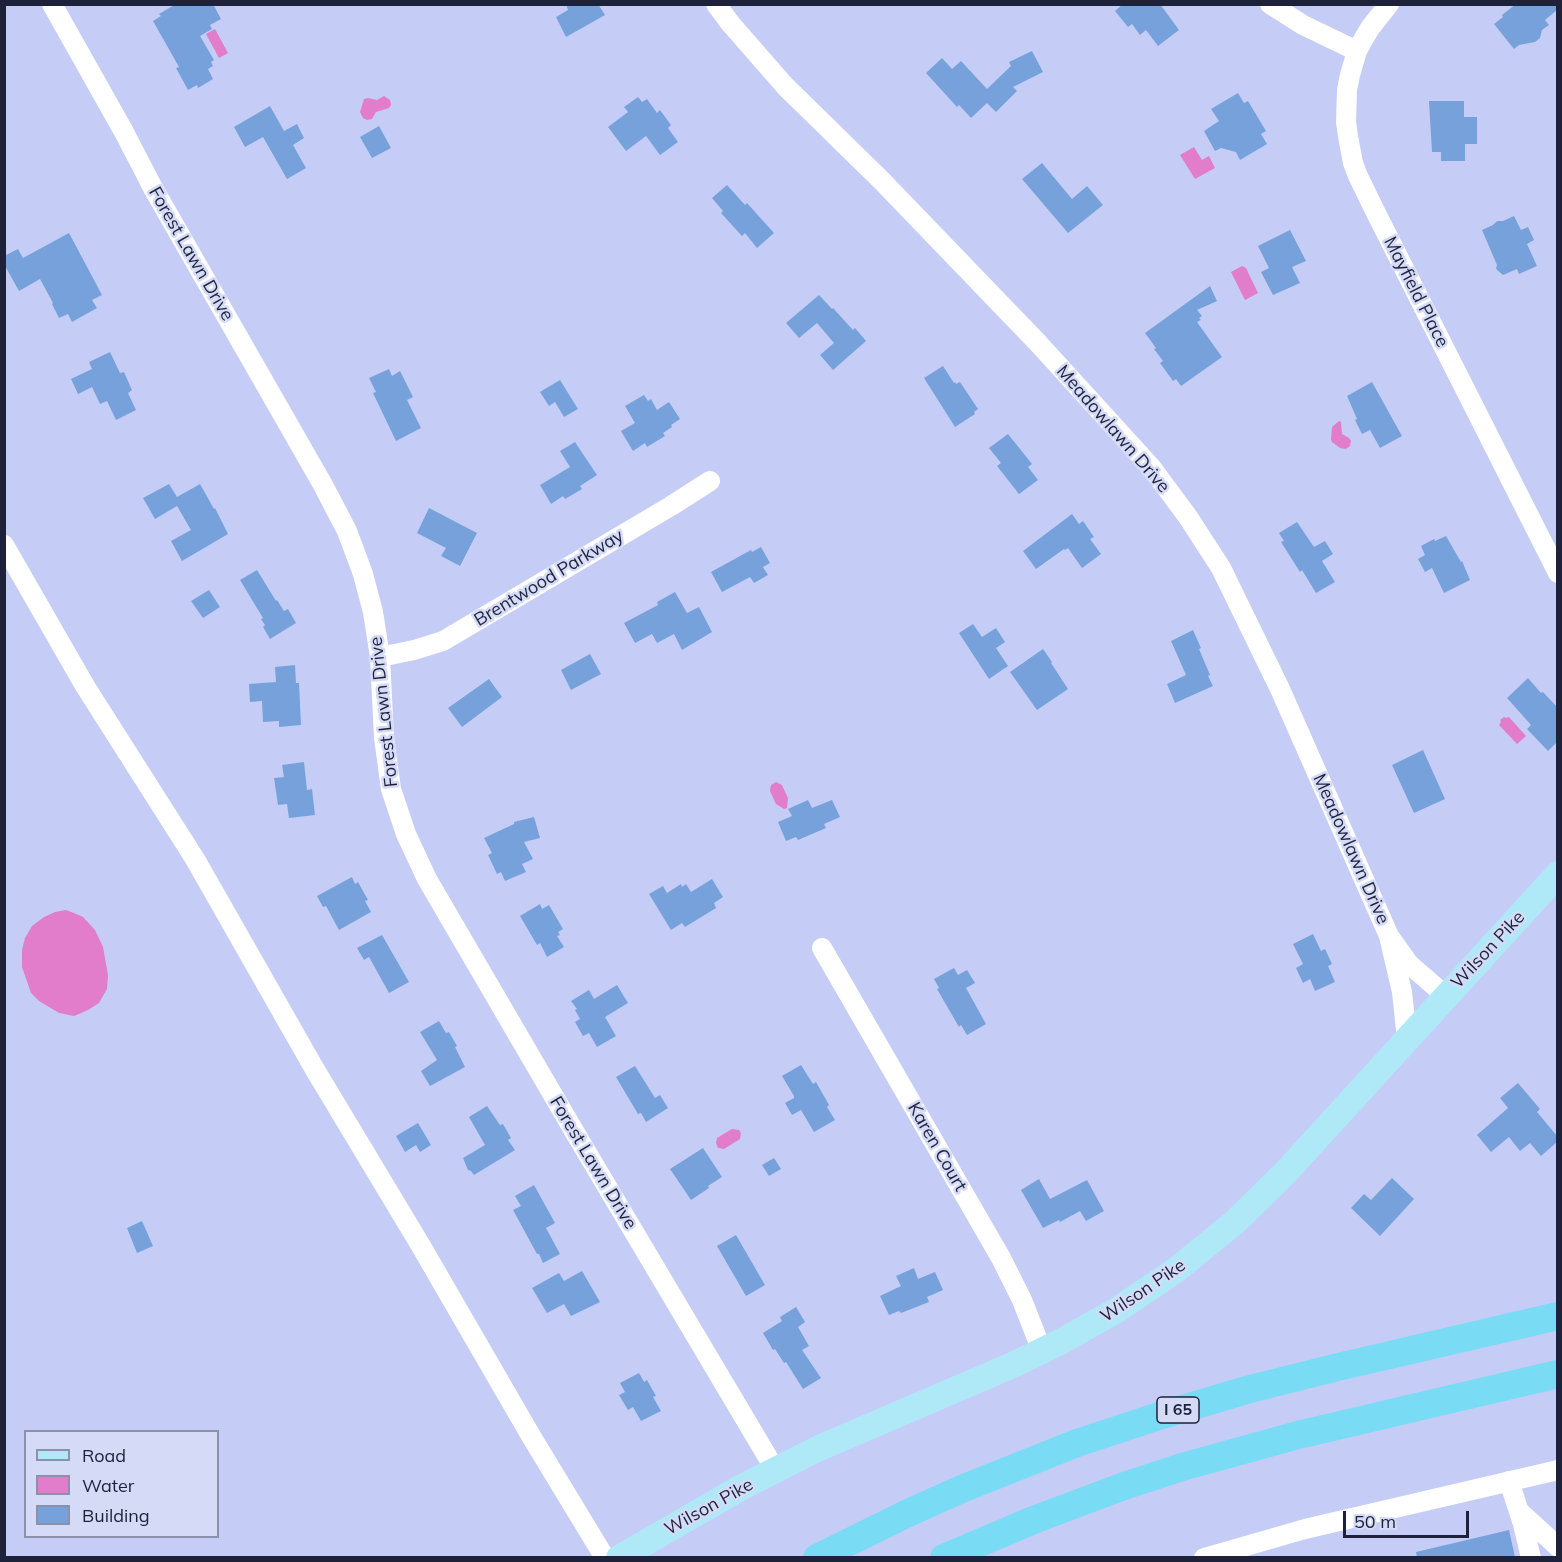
<!DOCTYPE html>
<html>
<head>
<meta charset="utf-8">
<style>
  body { margin:0 }
  #map { position:relative; width:1562px; height:1562px; overflow:hidden; background:#c5cdf6; font-family:Mulish,sans-serif }
  canvas { display:block }
  .frame { position:absolute; inset:0; border:6px solid #1d213a; pointer-events:none }
  .legend { position:absolute; left:24px; top:1430px; width:195px; height:108px; box-sizing:border-box; background:#d5dbf7; border:2px solid #8b91ab; margin:0; padding:8px 10px; list-style:none; font-size:18px; color:#1d213a }
  .legend li { display:flex; align-items:center; gap:12px; height:30px }
  .legend b { width:30px; border:2px solid #8b91ab }
  .scale { position:absolute; left:1343px; top:1511px; width:126px; height:27px; box-sizing:border-box; border:3px solid #1d213a; border-top:0; padding-left:8px; font-size:18px; line-height:21px; white-space:nowrap; color:#1d213a; -webkit-text-stroke:4px #d5dbf7; paint-order:stroke }
</style>
</head>
<body>
<div id="map">
<canvas width="1562" height="1562"></canvas>
<div class="frame"></div>
<ul class="legend">
<li><b style="height:8px;background:#afe9f8"></b>Road</li>
<li><b style="height:16px;background:#e17dca"></b>Water</li>
<li><b style="height:16px;background:#77a1db"></b>Building</li>
</ul>
<div class="scale">50 m</div>
</div>
<script>
const g = document.querySelector('canvas').getContext('2d');
g.lineJoin = 'round';
function fill(path, color) {
  g.fillStyle = color;
  g.fill(path, 'evenodd');
}
function toPath(rows) {
  const path = new Path2D();
  for (const r of rows) {
    path.moveTo(r[0], r[1]);
    for (let i = 2; i < r.length; i += 2) path.lineTo(r[i], r[i + 1]);
  }
  return path;
}
function strokePath(path, color, width, dash) {
  g.strokeStyle = color;
  g.lineWidth = width;
  g.lineCap = dash ? 'butt' : 'round';
  g.setLineDash(dash || []);
  g.stroke(path);
}
function drawText(font, color, halo, rows, align = 'center') {
  g.font = font + ' Mulish,sans-serif';
  g.lineWidth = 5;
  g.setLineDash([]);
  g.textBaseline = 'middle';
  g.strokeStyle = halo;
  g.fillStyle = color;
  for (const [text, x, y, turn = 0] of rows) {
    g.save();
    g.translate(x, y);
    g.rotate((+turn || 0) * Math.PI / 180);
    g.textAlign = isNaN(turn) ? turn : align;
    if (halo) g.strokeText(text, 0, 0);
    g.fillText(text, 0, 0);
    g.restore();
  }
}
const water = toPath([
  [215,29,228,53,219,58,206,34],
  [384,96,390,100,391,105,389,108,376,112,372,119,367,120,363,118,360,112,364,99,368,98,377,100],
  [1194,147,1202,160,1209,156,1215,168,1195,179,1180,155],
  [1242,266,1246,268,1258,293,1245,300,1231,272],
  [1339,421,1341,422,1342,434,1349,438,1351,441,1350,446,1346,449,1340,448,1332,442,1331,439,1332,427],
  [1504,717,1506,718,1509,717,1526,736,1517,744,1499,725,1501,722,1500,720],
  [776,782,782,785,788,798,787,808,784,809,776,804,770,791,771,785],
  [66,910,74,913,83,917,95,930,103,947,108,975,107,989,99,1003,88,1010,74,1016,59,1013,39,1001,31,993,22,967,22,950,25,938,32,926,44,917,55,912],
  [732,1129,739,1130,741,1133,740,1139,724,1149,718,1148,716,1143,717,1138]
]);
const building = toPath([
  [176,4,213,4,221,19,210,25,212,29,200,36,214,60,211,62,213,66,208,69,213,79,198,88,197,85,188,90,176,68,179,67,153,21,161,16,159,14],
  [566,4,598,4,605,15,566,37,556,17,568,10],
  [1123,4,1160,4,1179,30,1158,46,1146,30,1140,35,1132,24,1128,27,1115,11],
  [1516,4,1557,4,1557,10,1545,20,1549,25,1542,30,1540,38,1535,42,1519,45,1514,49,1494,24,1503,17,1502,15],
  [1032,51,1043,72,1013,87,1017,91,996,112,987,103,971,118,959,105,957,107,926,73,942,58,952,69,961,61,987,89,1011,66,1009,62],
  [1238,93,1244,103,1248,101,1266,131,1261,134,1267,144,1240,160,1236,152,1221,148,1215,151,1204,131,1219,121,1211,109],
  [638,97,642,102,647,99,657,113,660,110,671,125,668,128,678,142,660,155,646,136,626,151,608,127,628,112,624,107],
  [1429,101,1464,101,1464,117,1477,117,1477,144,1465,144,1465,161,1441,161,1441,152,1432,152],
  [270,106,284,131,297,124,304,138,293,145,306,168,287,179,263,137,245,147,234,127],
  [379,126,391,148,372,158,360,137],
  [1042,163,1072,199,1087,186,1103,205,1068,233,1022,179],
  [727,185,745,205,747,203,774,233,757,248,745,233,742,236,721,213,723,211,712,198],
  [1514,216,1521,230,1528,227,1534,240,1527,244,1537,266,1519,274,1517,269,1503,275,1496,269,1497,265,1482,230,1493,225,1497,221,1503,221],
  [1290,230,1306,261,1292,267,1300,283,1273,295,1261,272,1269,268,1258,246],
  [69,233,102,295,92,300,97,308,72,322,68,314,59,318,52,304,53,303,40,279,19,291,4,264,4,256,18,249,23,258],
  [1210,286,1217,301,1197,310,1202,316,1199,318,1201,320,1197,322,1222,357,1181,386,1176,379,1173,381,1160,363,1163,361,1154,349,1156,348,1145,333],
  [819,295,832,309,833,308,853,330,855,328,866,341,833,370,820,355,834,343,817,323,799,338,786,323],
  [110,352,120,373,124,372,132,390,128,393,136,410,116,420,107,401,100,404,92,387,78,394,71,379,92,369,89,362],
  [943,366,954,383,955,382,956,384,960,382,978,409,974,412,975,414,955,427,924,378],
  [389,369,392,376,400,371,413,397,407,400,421,428,396,441,373,393,376,392,369,378],
  [560,380,578,409,564,417,555,402,549,406,540,392],
  [1372,382,1402,436,1380,448,1370,430,1362,434,1355,420,1357,419,1347,396],
  [644,395,648,401,651,399,657,410,669,402,680,419,671,425,672,427,663,433,665,436,647,447,645,443,633,451,621,431,635,423,625,406],
  [1008,434,1032,464,1028,467,1038,480,1019,494,997,466,1001,463,989,448],
  [575,442,597,475,580,486,582,489,565,499,563,496,551,504,540,485,570,467,560,451],
  [169,484,177,497,200,484,214,509,215,508,228,534,182,561,171,541,191,530,177,506,155,519,143,498],
  [429,508,477,533,460,566,441,556,446,548,417,533],
  [1072,514,1079,524,1083,521,1094,537,1090,539,1101,554,1082,568,1068,548,1065,550,1064,549,1036,569,1023,551],
  [1297,522,1314,547,1325,541,1333,554,1322,561,1335,582,1316,593,1302,570,1300,572,1281,542,1284,541,1279,533],
  [1446,536,1461,562,1462,561,1470,580,1444,593,1432,568,1425,572,1418,559,1425,555,1421,546,1434,539,1435,541],
  [761,547,770,563,763,567,768,575,754,583,750,577,722,592,711,572,751,550,752,552],
  [257,570,276,601,277,600,284,611,288,609,296,623,270,639,263,627,265,625,261,619,263,618,240,580],
  [209,590,220,607,203,618,191,601],
  [675,592,687,613,699,607,712,632,682,650,674,634,657,643,652,634,635,643,624,623,658,605,657,602],
  [973,624,982,637,996,628,1005,642,996,648,1008,666,989,679,959,633],
  [1193,630,1201,648,1199,649,1210,675,1208,676,1213,686,1175,703,1167,684,1186,675,1171,641],
  [1043,649,1052,662,1051,663,1068,689,1037,710,1010,672],
  [590,654,601,674,571,690,561,670],
  [295,665,296,683,299,683,301,725,279,727,279,721,263,722,262,701,250,702,249,684,276,682,275,667],
  [1528,678,1541,693,1543,692,1557,707,1557,742,1548,751,1527,729,1531,725,1507,698],
  [489,679,502,697,462,727,448,708],
  [1423,750,1445,799,1414,813,1392,765],
  [304,762,307,790,312,789,315,815,289,818,287,804,278,805,274,778,284,777,282,765],
  [808,800,812,808,832,800,840,817,824,824,826,828,798,840,796,837,786,841,778,822,792,816,788,809],
  [534,817,540,838,524,842,533,859,522,864,526,872,505,881,501,872,497,874,488,855,492,853,484,838,514,824,514,822],
  [352,877,355,884,358,882,368,900,365,901,371,912,339,930,326,906,323,907,317,896],
  [712,879,723,897,714,903,716,908,685,927,682,923,671,930,649,894,663,886,667,893,681,884,682,887,686,884,691,892],
  [540,904,542,909,549,905,563,929,558,932,560,935,557,936,564,947,547,957,540,943,537,945,520,916],
  [1313,934,1321,951,1325,949,1332,964,1328,966,1335,982,1315,991,1310,979,1303,983,1296,968,1303,964,1293,944],
  [382,935,409,982,389,993,369,957,364,960,357,948],
  [954,968,958,975,967,970,975,983,966,988,986,1024,967,1035,961,1025,959,1027,937,989,939,988,934,979],
  [617,985,628,1003,605,1017,616,1036,597,1047,589,1033,583,1036,575,1022,580,1019,575,1010,577,1009,571,1001,589,990,594,999],
  [439,1021,446,1033,449,1032,457,1046,455,1047,465,1067,430,1086,421,1071,437,1060,420,1032],
  [801,1065,813,1084,816,1082,829,1105,827,1107,835,1120,814,1132,801,1110,792,1115,785,1103,794,1098,794,1096,782,1076],
  [635,1066,655,1098,660,1095,668,1108,646,1122,641,1113,638,1114,616,1077],
  [1518,1083,1540,1109,1537,1112,1557,1136,1557,1142,1541,1156,1530,1143,1520,1151,1509,1137,1491,1152,1477,1135,1508,1108,1500,1098],
  [487,1106,500,1125,503,1124,511,1138,508,1140,515,1150,474,1175,471,1171,468,1170,463,1158,485,1145,469,1117],
  [418,1123,431,1145,420,1152,416,1145,405,1152,396,1136],
  [703,1148,722,1177,708,1186,709,1188,691,1200,670,1169],
  [774,1158,781,1169,769,1176,762,1165],
  [1392,1178,1414,1199,1380,1236,1351,1208,1364,1194,1371,1200],
  [1039,1179,1050,1199,1087,1180,1104,1211,1086,1221,1080,1211,1060,1222,1059,1220,1043,1228,1021,1190],
  [534,1185,555,1223,546,1228,560,1254,543,1263,539,1254,537,1254,513,1210,521,1206,515,1196],
  [142,1221,153,1246,137,1253,127,1228],
  [736,1235,765,1285,746,1296,717,1246],
  [914,1268,918,1279,935,1272,943,1290,927,1297,929,1302,901,1313,899,1311,889,1315,880,1296,901,1286,896,1276],
  [582,1271,600,1302,571,1316,564,1304,547,1313,532,1288,559,1273,564,1281],
  [796,1307,805,1322,798,1327,809,1346,802,1350,821,1378,803,1389,786,1362,784,1363,775,1349,773,1350,763,1333,782,1321,780,1317],
  [639,1373,644,1382,647,1380,656,1396,653,1397,661,1411,641,1421,633,1407,628,1410,619,1395,625,1392,620,1383],
  [1509,1530,1515,1557,1417,1557,1416,1552]
]);
const minor = toPath([
  [52,4,124,132,153,188,323,485,347,531,363,574,373,612,380,657,384,738,391,789,406,834,427,879,574,1131,776,1471],
  [716,4,730,23,785,86,882,181,1038,343,1151,467,1188,517,1221,568,1280,689,1389,936],
  [1270,4,1303,25,1357,51],
  [1389,4,1370,28,1363,40,1357,51,1350,75,1347,90,1346,122,1348,136,1353,163,1358,176,1374,209,1558,573],
  [4,545,85,686,195,859,314,1068,421,1246,531,1436,605,1558],
  [380,657,414,650,443,641,671,506,710,481],
  [822,948,1001,1258,1022,1300,1042,1351],
  [1407,1039,1402,992,1389,936,1409,964,1446,996],
  [1509,1481,1523,1524,1531,1558],
  [1520,1512,1558,1547],
  [1204,1558,1305,1529,1558,1470]
]);
const major = toPath([
  [619,1558,742,1487,817,1449,1015,1364,1062,1341,1117,1310,1176,1270,1235,1222,1286,1172,1558,874]
]);
const highway = toPath([
  [817,1558,908,1513,964,1488,1077,1443,1162,1415,1250,1389,1338,1367,1558,1316],
  [944,1558,1036,1519,1124,1486,1182,1467,1298,1435,1558,1374]
]);
const shields = [
  [1178,1410,42]
];
const shieldNames = [
  ["I 65",1178,1410]
];
const streetNames = [
  ["Forest Lawn Drive",191,254,60],
  ["Mayfield Place",1416,292,63],
  ["Meadowlawn Drive",1113,429,49],
  ["Brentwood Parkway",549,578,-31],
  ["Forest Lawn Drive",384,712,-96],
  ["Meadowlawn Drive",1351,849,66],
  ["Wilson Pike",1488,950,-47],
  ["Karen Court",937,1147,60],
  ["Forest Lawn Drive",593,1163,59],
  ["Wilson Pike",1143,1291,-34],
  ["Wilson Pike",709,1507,-29]
];
fill(water, '#e17dca');
fill(building, '#77a1db');
strokePath(minor, '#fff', 20);
strokePath(major, '#afe9f8', 26);
strokePath(highway, '#7adbf4', 28);
for (const [x, y, w] of shields) {
  const box = new Path2D();
  box.roundRect(x - w / 2, y - 13, w, 26, 4.5);
  g.fillStyle = '#d5dbf7';
  g.fill(box);
  strokePath(box, '#1d213a', 1.5);
}
drawText('bold 16px', '#1d213a', null, shieldNames);
drawText('18px', '#1d213a', '#d5dbf7', streetNames);
</script>
</body>
</html>
